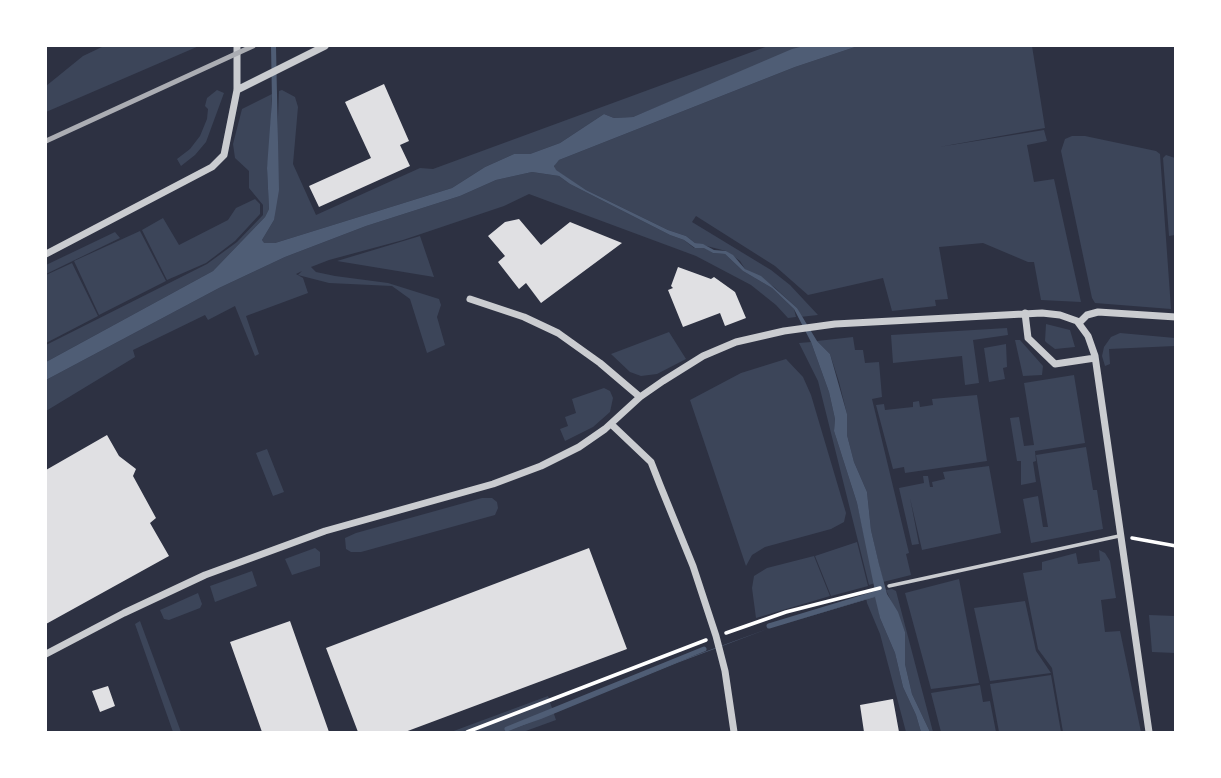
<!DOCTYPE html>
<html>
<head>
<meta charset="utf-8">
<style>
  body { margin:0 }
  #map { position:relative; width:1221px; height:778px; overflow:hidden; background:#2d3142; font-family:"Fira Sans Condensed",sans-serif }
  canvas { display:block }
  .frame { position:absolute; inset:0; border:47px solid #fff; pointer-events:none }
</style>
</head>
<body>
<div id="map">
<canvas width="1221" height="778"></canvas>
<div class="frame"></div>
</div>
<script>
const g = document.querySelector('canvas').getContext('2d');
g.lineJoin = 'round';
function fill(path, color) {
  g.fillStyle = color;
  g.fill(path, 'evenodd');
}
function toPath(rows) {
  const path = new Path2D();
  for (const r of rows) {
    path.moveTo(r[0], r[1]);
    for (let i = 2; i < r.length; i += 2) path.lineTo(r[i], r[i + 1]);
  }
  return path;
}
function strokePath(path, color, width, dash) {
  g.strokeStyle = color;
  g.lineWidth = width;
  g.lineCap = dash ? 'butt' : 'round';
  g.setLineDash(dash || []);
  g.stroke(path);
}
const green = toPath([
  [104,46,199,46,46,112,46,86,83,56],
  [768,46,804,46,633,117,614,118,604,114,560,143,530,154,514,154,485,167,452,188,275,243,263,243,262,240,274,220,279,91,282,90,295,97,298,107,293,164,316,215,420,168,433,169],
  [858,46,1032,46,1045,128,939,147,1044,130,1047,141,1027,145,1034,182,1054,179,1081,302,1041,300,1034,262,1028,262,983,243,939,247,948,299,935,300,936,306,892,311,883,278,808,295,775,266,696,216,692,222,771,270,790,285,818,315,800,317,797,308,774,287,745,269,740,261,726,251,695,243,686,236,668,230,586,190,555,170,554,164,559,160,795,67],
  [217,90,224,93,206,142,195,155,181,166,177,159,190,149,200,136,207,119,208,109,205,106,207,98],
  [272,94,270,150,267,168,269,209,265,217,213,271,46,362,46,345,207,264,237,242,263,215,263,205,249,188,249,171,235,158,233,144,242,109],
  [1072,136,1085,136,1156,151,1160,154,1171,309,1095,303,1092,298,1061,151,1065,139],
  [1166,155,1175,158,1175,235,1169,236,1163,158],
  [532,172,559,176,570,184,670,235,684,240,694,248,704,247,713,253,725,254,743,271,772,288,794,309,796,317,788,318,776,305,751,285,696,256,529,194,504,206,403,240,329,260,311,267,316,272,335,276,388,283,439,299,441,305,437,317,445,345,427,353,410,299,392,286,329,283,298,275,302,271,296,274,303,278,308,293,246,316,259,354,255,356,235,306,208,320,205,315,133,350,135,357,46,411,46,380,219,288,285,257,366,226,460,196,496,180],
  [255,199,260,204,260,214,235,241,206,263,167,280,142,230,163,218,179,245,228,220,236,208],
  [140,231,166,281,99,315,74,261],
  [115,232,120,238,46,274,46,265],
  [420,236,434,277,337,261],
  [72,263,98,316,46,343,46,275],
  [1046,324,1070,330,1075,347,1055,349,1047,343,1045,341],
  [1007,328,1008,335,973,340,979,383,965,385,962,356,893,363,891,335],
  [669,332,686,359,657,374,641,376,630,372,611,354],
  [1120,333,1175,338,1175,346,1109,349,1110,364,1105,366,1102,356,1104,347,1111,337],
  [853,337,855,350,863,350,865,363,879,362,882,397,872,399,909,553,906,554,911,575,883,582,871,530,867,492,854,462,847,435,847,414,839,382,830,354,817,341],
  [1015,340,1020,340,1043,366,1042,375,1023,376],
  [811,342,829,392,835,419,834,431,857,503,875,583,869,585,818,381,799,343],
  [1006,344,1007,367,1003,368,1005,379,989,382,984,348],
  [786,359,803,377,811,395,846,513,844,522,831,529,765,547,752,555,746,566,690,400,741,373],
  [1074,375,1085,443,1035,451,1036,461,1033,462,1036,482,1021,485,1021,461,1017,461,1010,418,1019,417,1024,446,1034,445,1024,383],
  [604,388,610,391,613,398,610,412,593,427,565,441,560,429,568,426,565,417,576,413,572,399],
  [977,395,987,461,905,473,904,467,893,469,876,405,884,404,885,410,913,407,913,402,919,401,920,407,933,405,932,399],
  [1086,447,1093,490,1097,490,1103,529,1031,543,1023,499,1038,496,1043,527,1048,527,1036,455],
  [267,449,284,492,273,496,256,453],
  [989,466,1001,533,922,550,910,498,919,544,912,545,899,488,924,483,923,476,928,476,930,487,933,487,932,482,945,479,943,472],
  [482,498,492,498,497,502,498,508,495,515,361,552,351,552,346,549,345,538,356,533],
  [857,542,868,586,831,596,815,556],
  [315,548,320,552,320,566,292,575,285,559],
  [1099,550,1105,553,1110,561,1116,598,1101,600,1105,632,1120,631,1141,732,1063,732,1052,668,1038,649,1023,573,1042,570,1042,562,1076,553,1078,564,1100,561],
  [814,556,830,596,756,618,752,588,754,576,767,568],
  [252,571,257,586,215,602,210,586],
  [959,579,979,683,931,689,905,593],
  [892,589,896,591,933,732,930,732,912,694,905,664,905,632,886,590],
  [198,593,202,604,200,608,169,620,164,619,160,610],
  [876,595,880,618,895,653,903,687,916,715,921,732,906,732,880,634,867,603,866,597],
  [1025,601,1036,651,1051,673,990,681,974,608],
  [1149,615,1175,616,1175,653,1152,652],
  [140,621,181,732,173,732,135,624],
  [1051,675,1061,732,999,732,990,684],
  [980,685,983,702,990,701,996,732,941,732,931,693],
  [548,696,556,720,523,732,451,732]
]);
const water = toPath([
  [271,46,279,46,276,47,279,190,274,220,262,240,264,243,275,243,452,188,485,167,514,154,530,154,560,143,604,114,614,118,633,117,792,49,804,46,858,46,795,67,559,160,554,166,556,170,586,190,668,230,686,236,695,243,703,244,714,250,726,251,733,255,745,269,761,276,797,308,817,341,830,354,847,414,847,435,854,462,867,492,871,530,879,564,887,594,898,612,905,632,905,664,912,694,930,732,921,732,916,715,903,687,895,653,880,618,875,597,770,628,677,663,541,719,503,732,677,662,770,628,876,596,857,503,834,431,835,419,829,392,811,342,794,309,772,288,743,271,725,254,713,253,704,248,695,248,684,240,670,235,570,184,559,176,532,172,496,180,460,196,366,226,285,257,219,288,46,380,46,362,213,271,265,217,269,209,267,168,272,100]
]);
const stream = toPath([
  [769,626,881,592],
  [507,729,704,649]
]);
const building = toPath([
  [384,84,409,141,400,145,410,166,319,207,309,186,371,158,345,102],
  [519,219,541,245,570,222,622,243,541,303,526,283,519,289,498,262,505,256,488,236,505,222],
  [678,267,711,279,714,277,735,292,746,318,725,326,720,313,683,327,668,290,673,288,671,286],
  [107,435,119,456,136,469,133,476,156,518,150,523,169,556,46,624,46,470],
  [589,548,627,649,405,732,358,732,326,648],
  [290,621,329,732,262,732,230,642],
  [108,686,115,706,100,712,92,691],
  [893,699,899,732,864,732,860,705]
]);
const path = toPath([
  [1132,538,1176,546],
  [726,633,786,612,880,588],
  [467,732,706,640]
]);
const service = toPath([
  [889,586,1119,536]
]);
const minor = toPath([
  [237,90,325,46],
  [46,254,212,167,224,155,237,90,237,46],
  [470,299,524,317,558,333,600,363,640,397],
  [1025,313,1028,338,1055,364,1095,358],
  [1079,323,1087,315,1098,312,1176,317],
  [611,424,651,462,660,485,693,566,716,636,725,671,734,732],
  [46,654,124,613,205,575,325,531,493,484,541,466,579,447,605,429,640,397,663,381,703,356,736,342,784,331,835,324,1042,313,1060,315,1077,321,1088,336,1095,356,1149,732]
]);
const rail = toPath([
  [46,141,253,46]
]);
fill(green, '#3c4559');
fill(water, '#4f5d75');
strokePath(stream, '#4f5d75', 5);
fill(building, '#e0e0e3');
strokePath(path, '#fff', 3.5);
strokePath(service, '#caccd0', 3.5);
strokePath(minor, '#caccd0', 7);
strokePath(rail, '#abadb3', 5);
</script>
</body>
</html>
